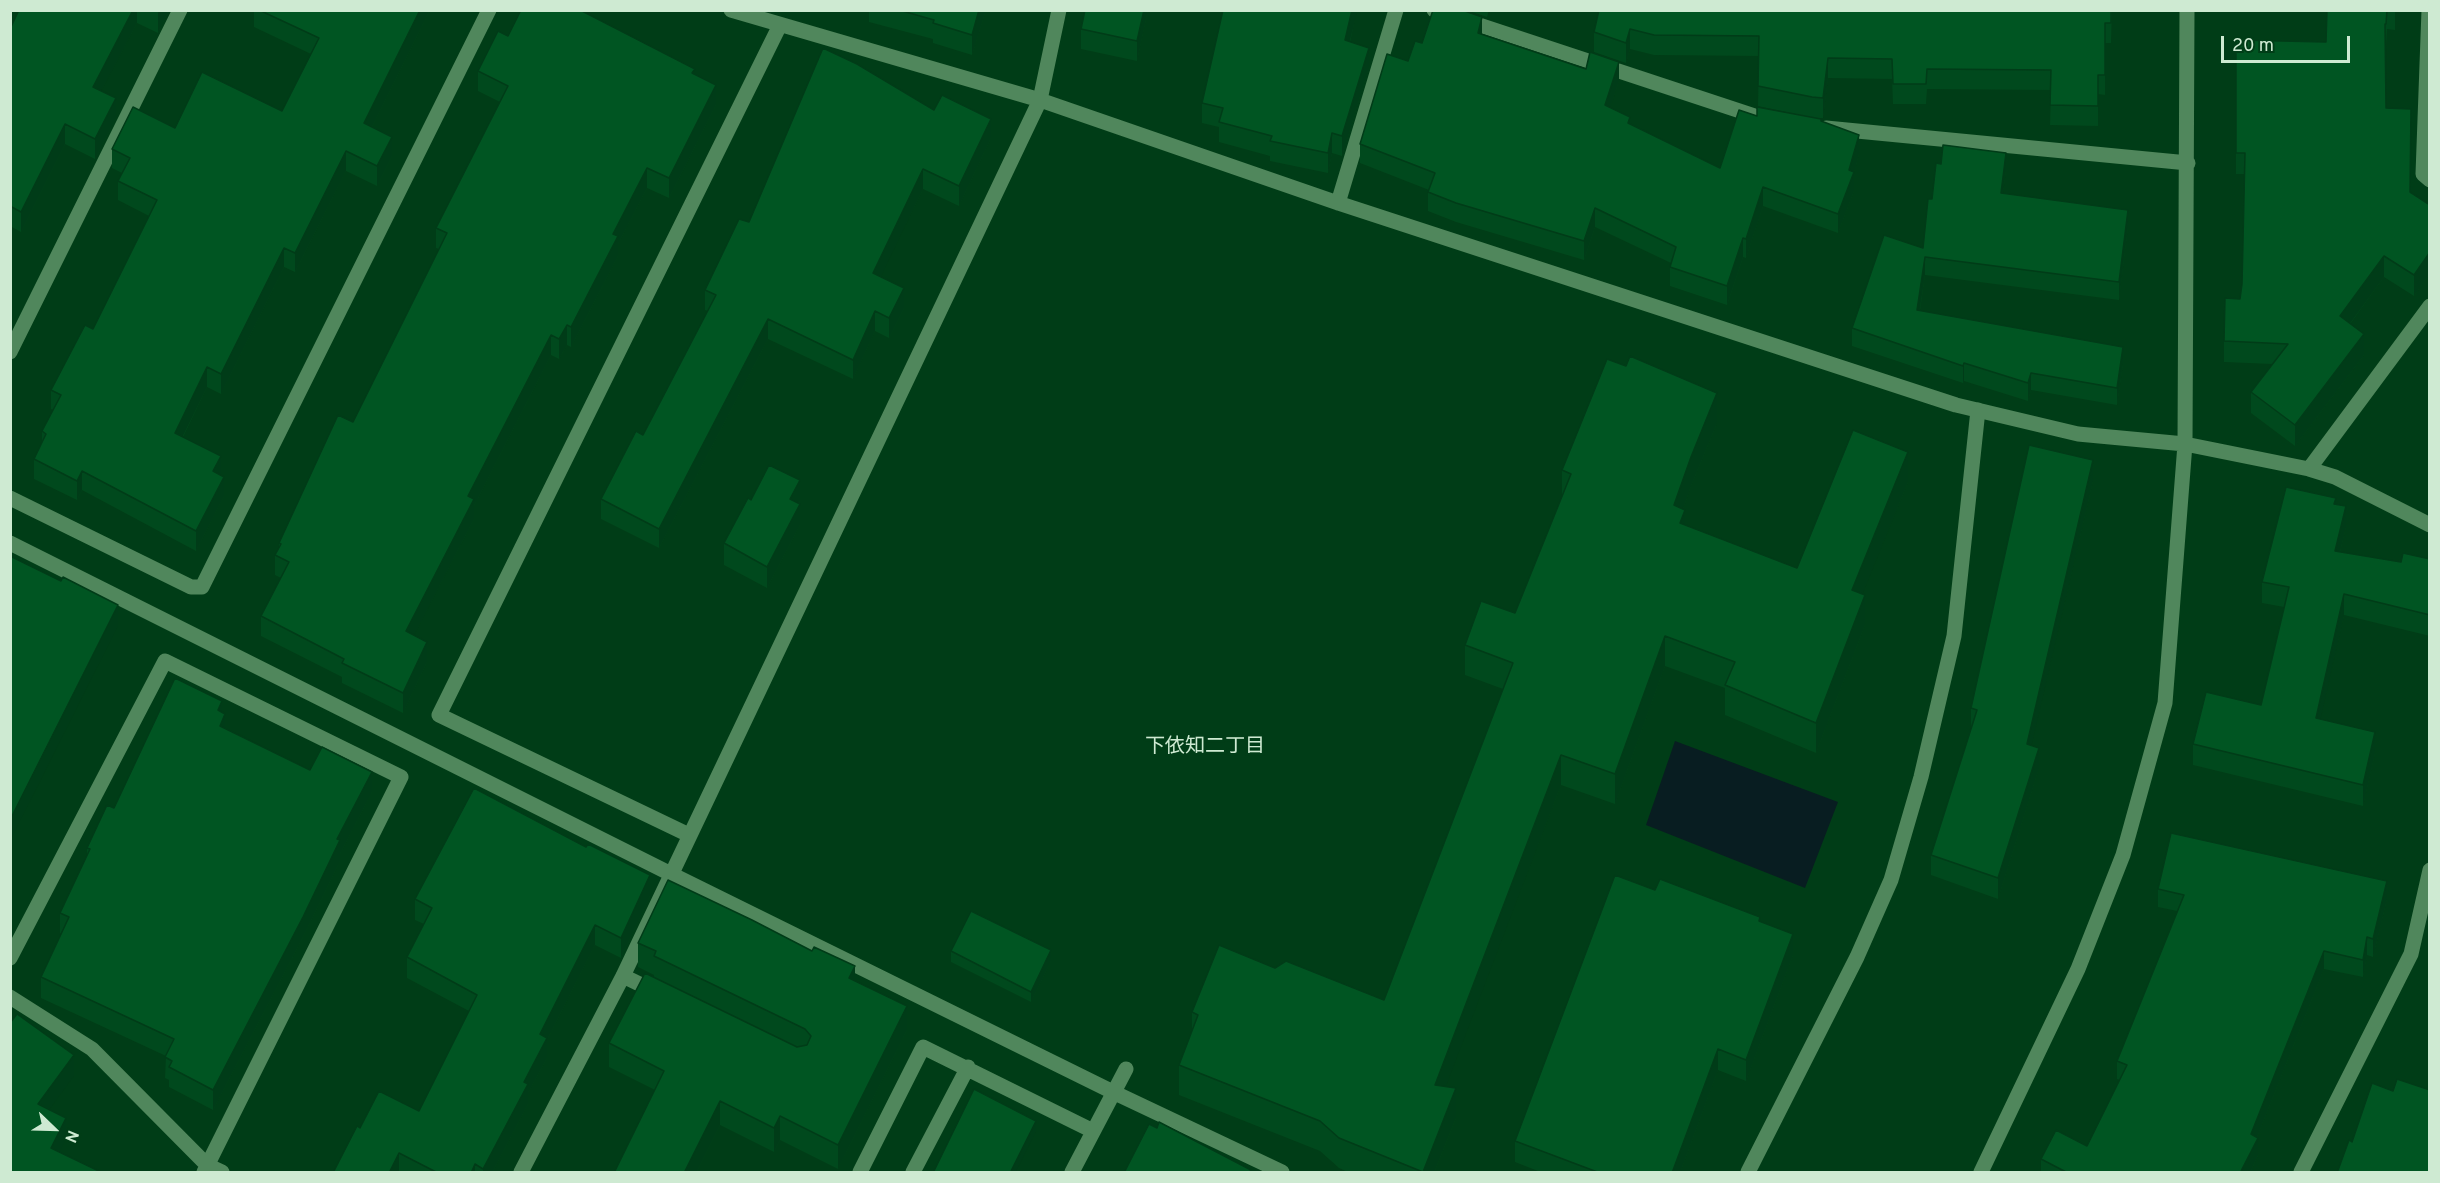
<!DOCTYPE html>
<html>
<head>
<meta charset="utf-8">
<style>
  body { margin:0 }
  #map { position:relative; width:2440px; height:1183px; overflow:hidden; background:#003d17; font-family:Overpass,sans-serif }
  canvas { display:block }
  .frame { position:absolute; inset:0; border:12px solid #ceead2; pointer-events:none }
  .north { position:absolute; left:24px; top:1099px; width:60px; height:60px; -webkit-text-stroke:4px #003d17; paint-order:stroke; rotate:113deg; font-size:16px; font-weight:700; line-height:24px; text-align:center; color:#ceead2 }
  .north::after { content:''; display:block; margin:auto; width:21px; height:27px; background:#ceead2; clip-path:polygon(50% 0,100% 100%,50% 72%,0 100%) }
  .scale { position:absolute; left:2221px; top:36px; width:129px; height:27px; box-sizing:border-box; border:3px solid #ceead2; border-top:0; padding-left:8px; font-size:18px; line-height:21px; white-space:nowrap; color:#ceead2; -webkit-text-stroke:4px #003d17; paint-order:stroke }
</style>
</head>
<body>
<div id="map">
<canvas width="2440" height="1183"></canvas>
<div class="frame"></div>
<div class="north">N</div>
<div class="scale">20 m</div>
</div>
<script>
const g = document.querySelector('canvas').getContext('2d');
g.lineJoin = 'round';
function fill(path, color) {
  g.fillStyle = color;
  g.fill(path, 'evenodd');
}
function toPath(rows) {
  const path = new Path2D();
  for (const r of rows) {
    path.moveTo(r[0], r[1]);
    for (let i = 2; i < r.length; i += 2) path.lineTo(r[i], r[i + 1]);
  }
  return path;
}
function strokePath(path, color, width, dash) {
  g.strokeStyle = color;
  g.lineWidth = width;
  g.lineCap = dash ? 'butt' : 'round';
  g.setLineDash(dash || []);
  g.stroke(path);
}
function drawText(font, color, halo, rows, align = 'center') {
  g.font = font + ' Overpass,"Noto Sans JP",sans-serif';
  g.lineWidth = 6;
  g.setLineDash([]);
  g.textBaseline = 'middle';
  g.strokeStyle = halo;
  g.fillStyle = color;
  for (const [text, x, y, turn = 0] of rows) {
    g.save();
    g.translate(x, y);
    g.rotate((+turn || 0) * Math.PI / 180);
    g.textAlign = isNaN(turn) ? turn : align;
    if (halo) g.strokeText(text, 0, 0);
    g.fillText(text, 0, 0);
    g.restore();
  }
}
const water = toPath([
  [1675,741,1838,802,1805,888,1646,825]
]);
const minor = toPath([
  [731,10,1040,100,1338,203,1956,405,2078,434,2185,444,2309,469,2335,477,2430,525],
  [1434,10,1758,117],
  [2429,10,2423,174,2430,180],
  [1826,128,2188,163],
  [1338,203,1396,10],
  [10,352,180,10],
  [2309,469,2430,306],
  [10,498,191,587,202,587,489,10],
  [10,543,671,874,1115,1093,1282,1172],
  [689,835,439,715,780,25],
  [10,958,165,661,401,777,204,1172],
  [623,976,658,993],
  [10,997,92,1049,207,1165,222,1172],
  [521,1172,623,976,1040,100,1059,10],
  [860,1172,923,1047,1093,1131],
  [913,1172,968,1067],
  [1072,1172,1126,1069],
  [1748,1172,1857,957,1891,880,1921,777,1954,636,1978,410],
  [1981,1172,2078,969,2123,855,2165,703,2185,444,2187,10],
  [2301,1172,2411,954,2430,870]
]);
const wall = toPath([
  [19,10,169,10,158,33,137,23,101,91,116,118,95,159,65,144,21,232,10,226,10,29],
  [254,10,430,10,372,127,392,156,377,186,346,171,295,272,284,267,221,394,207,387,183,437,221,475,224,496,196,551,82,490,77,500,34,479,34,459,42,441,42,431,53,410,51,409,51,390,93,329,149,216,118,200,118,181,122,173,112,168,112,149,175,128,282,111,311,54,254,27],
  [593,10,590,15,695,75,716,105,669,198,647,188,618,244,618,256,571,347,567,345,559,359,551,355,474,506,474,519,414,635,427,662,403,713,342,683,342,677,261,636,261,616,281,578,275,575,275,555,279,548,279,543,353,422,439,249,436,248,436,228,500,102,478,91,478,71,508,36],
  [869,10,986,10,972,55,933,43,933,39,869,22],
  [1148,10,1137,61,1081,49,1081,29],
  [1357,10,1350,42,1369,67,1342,156,1332,153,1328,173,1270,161,1270,156,1219,142,1219,127,1202,123,1202,103],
  [1467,10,1489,10,1487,17],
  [1599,10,2112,10,2111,43,2105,43,2105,95,2098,94,2098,126,2050,125,2051,90,1927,89,1926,104,1893,104,1892,79,1828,78,1823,118,1816,118,1821,121,1859,154,1854,173,1854,191,1838,233,1763,206,1746,258,1743,257,1727,305,1670,286,1670,267,1671,263,1595,227,1584,260,1456,222,1428,211,1428,192,1429,190,1360,163,1360,144,1408,61,1422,43,1482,34,1619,81,1610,108,1630,124,1720,168,1757,116,1799,115,1758,106,1759,56,1654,55,1630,49,1626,63,1594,52,1594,32],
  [2327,10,2395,10,2395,30,2387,29,2386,45,2385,45,2386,108,2410,192,2430,205,2430,273,2414,296,2384,277,2350,324,2364,355,2295,446,2251,413,2251,392,2272,364,2224,362,2224,341,2240,299,2242,284,2245,174,2236,174,2236,40,2326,42],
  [934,110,991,138,959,206,923,189,880,277,904,308,889,338,875,331,853,379,768,339,659,548,601,519,601,499,643,435,708,311,705,310,705,290,749,222],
  [1941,164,2006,170,2003,193,2128,227,2119,300,1925,275,1920,310,2123,364,2117,405,2031,390,2028,401,1964,381,1963,383,1852,346,1852,328,1923,248,1932,199],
  [1717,423,1691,486,1683,509,1685,525,1797,568,1908,482,1862,594,1865,625,1816,753,1725,715,1725,688,1665,666,1615,804,1561,785,1445,1086,1456,1118,1434,1173,1350,1173,1339,1168,1320,1151,1179,1095,1179,1065,1192,1031,1192,1012,1275,968,1384,1000,1503,689,1465,675,1465,645,1515,613,1562,497,1562,470],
  [2093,481,2031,746,2039,768,1998,899,1931,875,1931,855,1971,729,1971,708],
  [751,500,800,501,799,504,800,525,767,588,724,565,724,543],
  [2336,504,2346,527,2340,552,2401,562,2430,559,2430,636,2344,615,2320,719,2375,753,2363,806,2193,765,2193,744,2261,705,2284,607,2262,603,2262,582],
  [222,712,225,728,310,770,372,792,340,854,340,861,303,937,213,1110,169,1087,169,1080,165,1078,166,1056,41,998,41,977,61,934,60,933,60,913,87,857,87,848],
  [2158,889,2387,899,2373,957,2367,955,2363,977,2324,969,2257,1137,2258,1155,2250,1173,2041,1173,2041,1159,2087,1146,2120,1080,2117,1079,2117,1061,2177,911,2158,907],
  [1655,890,1760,921,1793,955,1746,1081,1718,1070,1680,1173,1543,1173,1515,1162,1515,1141],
  [650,896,621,958,595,945,547,1040,547,1058,528,1093,528,1104,492,1173,333,1173,360,1128,419,1111,469,1011,407,978,407,957,424,924,415,920,415,899],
  [638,943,855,980,907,1030,838,1169,780,1140,774,1152,720,1125,696,1173,614,1173,655,1090,609,1067,609,1043,654,977,654,975,638,967],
  [951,951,1051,961,1031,1002,951,962]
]);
const shadedWall = toPath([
  [133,10,137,10,137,23,93,107,93,87],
  [159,10,169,10,158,33,158,13],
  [420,10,430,10,364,143,364,123],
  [583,10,593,10,582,31],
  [979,10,986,10,972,55,972,35],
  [1144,10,1148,10,1137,61,1137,41],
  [1352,10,1357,10,1357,12,1345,60,1345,40],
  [1482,17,1482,36,1478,33],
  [1630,29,1630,49,1626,63,1626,43],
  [1369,48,1369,67,1342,156,1342,136],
  [1828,58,1828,78,1823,118,1823,98],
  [1619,62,1619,81,1605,124,1605,105],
  [716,85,716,105,669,198,669,178],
  [116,98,116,118,95,159,95,139],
  [991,119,991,138,959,206,959,186],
  [65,124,65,144,21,232,21,212],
  [1332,133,1332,153,1328,173,1328,153],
  [1859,135,1859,154,1854,173,1854,191,1838,233,1838,214,1849,170],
  [392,137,392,156,377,186,377,166],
  [346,151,346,171,295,272,295,253],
  [2006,153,2006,170,2001,210,2001,193],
  [647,168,647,188,618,244,618,256,571,347,571,327,613,234],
  [923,169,923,189,873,293,873,273],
  [1763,187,1763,206,1746,258,1746,239],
  [1595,208,1595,227,1584,260,1584,241],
  [2128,210,2128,227,2119,300,2119,282],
  [1743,238,1743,257,1727,305,1727,286],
  [284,248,284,267,221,394,221,374],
  [2430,252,2430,273,2414,296,2414,275],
  [2384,256,2384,277,2340,337,2340,316],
  [1925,257,1925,275,1917,327,1917,310],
  [904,288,904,308,889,338,889,318],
  [875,311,875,331,853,379,853,360],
  [768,319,768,339,659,548,659,529],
  [567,325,567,345,559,359,559,339],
  [2364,334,2364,355,2295,446,2295,425],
  [551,335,551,355,474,506,474,519,406,651,406,631,468,496],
  [2123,347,2123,364,2117,405,2117,388],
  [1964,363,1964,381,1963,383,1963,366],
  [207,367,207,387,175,452,175,433],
  [2031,373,2031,390,2028,401,2028,383],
  [1717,393,1717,423,1691,486,1674,535,1674,505,1691,457],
  [1908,452,1908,482,1852,620,1852,590],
  [221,456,221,475,213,471],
  [2093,460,2093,481,2027,765,2027,744],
  [82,471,82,490,77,500,77,481],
  [224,477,224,496,196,551,196,531],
  [800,480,800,501,790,520,790,499],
  [800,504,800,525,767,588,767,567],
  [2346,506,2346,527,2335,572,2335,551],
  [1685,510,1685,540,1680,523],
  [2344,594,2344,615,2316,739,2316,718],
  [1865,595,1865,625,1816,753,1816,723],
  [118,605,118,626,10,841,10,820],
  [1665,636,1665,666,1615,804,1615,774],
  [427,642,427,662,403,713,403,693],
  [222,701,222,721,225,714,225,734,220,746,218,710],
  [2375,732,2375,753,2363,806,2363,785],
  [2039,748,2039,768,1998,899,1998,878],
  [1561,755,1561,785,1435,1115,1435,1085],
  [372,772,372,792,340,854,340,861,303,937,213,1110,213,1090,337,839],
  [650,875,650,896,621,958,621,938],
  [2387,881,2387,899,2373,957,2373,939],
  [595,925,595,945,547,1040,547,1058,528,1093,528,1104,492,1173,483,1173,483,1169,524,1082,540,1034],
  [1793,934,1793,955,1746,1081,1746,1060],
  [2367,937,2367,955,2363,977,2363,960],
  [1051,950,1051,961,1031,1002,1031,992],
  [2324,951,2324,969,2251,1152,2251,1134],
  [855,966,855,990,849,978],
  [907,1006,907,1030,838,1169,838,1145],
  [1718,1049,1718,1070,1680,1173,1672,1173],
  [74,1055,74,1076,38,1125,38,1104],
  [1456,1088,1456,1118,1434,1173,1423,1173],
  [720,1101,720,1125,696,1173,684,1173],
  [780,1116,780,1140,774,1152,774,1128],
  [66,1118,66,1139,51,1169,51,1148],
  [1036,1121,1036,1132,1015,1173,1010,1173],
  [2258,1138,2258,1155,2250,1173,2240,1173],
  [399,1153,399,1173,389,1173],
  [475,1164,475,1173,471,1173]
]);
const building = toPath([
  [19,10,133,10,93,87,116,98,95,139,65,124,21,212,10,206,10,29,19,10],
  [259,10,420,10,364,123,392,137,377,166,346,151,295,253,284,248,221,374,207,367,175,433,221,456,213,471,224,477,196,531,82,471,77,481,34,459,46,434,42,431,61,395,51,390,85,325,93,329,157,200,118,181,130,158,112,149,133,107,175,128,202,72,282,111,319,38,259,10],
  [521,10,583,10,582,11,695,69,692,73,716,85,669,178,647,168,613,234,618,236,571,327,567,325,559,339,551,335,468,496,474,499,406,631,427,642,403,693,342,663,344,659,261,616,289,562,275,555,281,544,279,543,338,415,353,422,447,233,436,228,508,86,478,71,498,31,508,36,521,10],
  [899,10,979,10,972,35,933,23,934,20,899,10],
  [1085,10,1144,10,1137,41,1081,29,1085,10],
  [1223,10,1352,10,1345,40,1369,48,1342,136,1332,133,1328,153,1270,141,1272,136,1219,122,1223,108,1202,103,1223,10],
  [1433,10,1462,10,1482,17,1478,33,1586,69,1590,52,1619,62,1605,105,1630,117,1628,123,1720,168,1739,110,1757,116,1757,107,1821,119,1821,121,1859,135,1849,170,1854,172,1838,214,1763,187,1746,239,1743,238,1727,286,1670,267,1676,247,1595,208,1584,241,1456,203,1428,192,1435,173,1360,144,1387,54,1408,61,1415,41,1422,43,1433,10],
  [1599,10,2111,10,2111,23,2105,23,2105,75,2098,75,2098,106,2050,105,2051,70,1927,69,1926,84,1893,84,1892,59,1828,58,1823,98,1812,97,1758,86,1759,36,1654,35,1630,29,1626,43,1594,32,1599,10],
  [2327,10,2387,10,2386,24,2385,24,2386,108,2411,109,2410,192,2430,205,2430,252,2414,275,2384,256,2340,316,2364,334,2295,425,2251,392,2288,344,2224,341,2225,298,2240,299,2242,284,2245,153,2236,153,2236,40,2326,42,2327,10],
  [823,48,857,64,934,110,942,95,991,119,959,186,923,169,873,273,904,288,889,318,875,311,853,360,768,319,659,529,601,499,636,431,643,435,716,295,705,290,739,219,749,222,823,48],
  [1943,145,2006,153,2001,193,2128,210,2119,282,1925,257,1917,310,2123,347,2117,388,2031,373,2028,383,1964,363,1963,366,1852,328,1884,235,1923,248,1928,199,1932,199,1936,163,1941,164,1943,145],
  [1630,356,1717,393,1691,457,1674,505,1685,510,1680,523,1797,568,1853,430,1908,452,1852,590,1865,595,1816,723,1725,685,1735,662,1665,636,1615,774,1561,755,1435,1085,1456,1088,1423,1172,1339,1138,1320,1121,1179,1065,1198,1015,1192,1012,1219,945,1275,968,1286,961,1384,1000,1513,663,1465,645,1481,601,1515,613,1571,474,1562,470,1607,359,1626,366,1630,356],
  [2029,445,2093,460,2027,744,2039,748,1998,878,1931,855,1977,710,1971,708,2029,445],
  [769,465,800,480,790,499,800,504,767,567,724,543,748,498,751,500,769,465],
  [2286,487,2336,498,2334,504,2346,506,2335,551,2401,562,2403,553,2430,559,2430,615,2344,594,2316,718,2375,732,2363,785,2193,744,2206,692,2261,705,2289,587,2262,582,2286,487],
  [10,556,61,581,63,577,118,605,10,820,10,556],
  [175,678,222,701,218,710,225,714,220,726,310,770,322,747,372,772,337,839,340,840,303,917,213,1090,169,1067,172,1061,165,1057,174,1039,41,977,69,917,60,913,90,849,87,848,107,805,114,808,175,678],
  [474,788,586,847,588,844,650,875,621,938,595,925,540,1034,547,1038,524,1082,528,1084,483,1169,475,1164,471,1173,438,1173,399,1153,389,1173,333,1173,357,1126,360,1128,379,1091,419,1111,477,995,407,957,432,908,415,899,474,788],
  [2171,833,2387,881,2373,939,2367,937,2363,960,2324,951,2251,1134,2258,1138,2240,1173,2068,1173,2041,1159,2056,1130,2087,1146,2127,1065,2117,1061,2184,895,2158,889,2171,833],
  [1615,875,1655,890,1660,879,1760,917,1759,921,1793,934,1746,1060,1718,1049,1672,1173,1600,1173,1515,1141,1615,875],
  [668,880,752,920,812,951,814,947,855,966,849,978,907,1006,838,1145,780,1116,774,1128,720,1101,684,1173,614,1173,664,1071,609,1043,645,973,797,1047,807,1045,811,1036,805,1029,654,956,656,951,638,943,668,880],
  [971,911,1051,950,1031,992,951,951,971,911],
  [17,1014,74,1055,38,1104,66,1118,51,1148,103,1173,10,1173,10,1155,11,1153,10,1152,10,1023,17,1014],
  [2397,1079,2430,1090,2429,1096,2430,1096,2430,1173,2337,1173,2349,1140,2352,1142,2372,1083,2393,1091,2397,1079],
  [974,1089,1036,1121,1010,1173,933,1173,974,1089],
  [1159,1122,1251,1170,1249,1173,1124,1173,1149,1124,1157,1128,1159,1122]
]);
const neighbourhoodNames = [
  ["下依知二丁目",1205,748]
];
fill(water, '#081d21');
strokePath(minor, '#50875c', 15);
fill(wall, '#00491d');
fill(shadedWall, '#003c18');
fill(building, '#052');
strokePath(building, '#003c18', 1.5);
drawText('20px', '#ceead2', '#003d17', neighbourhoodNames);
</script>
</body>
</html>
